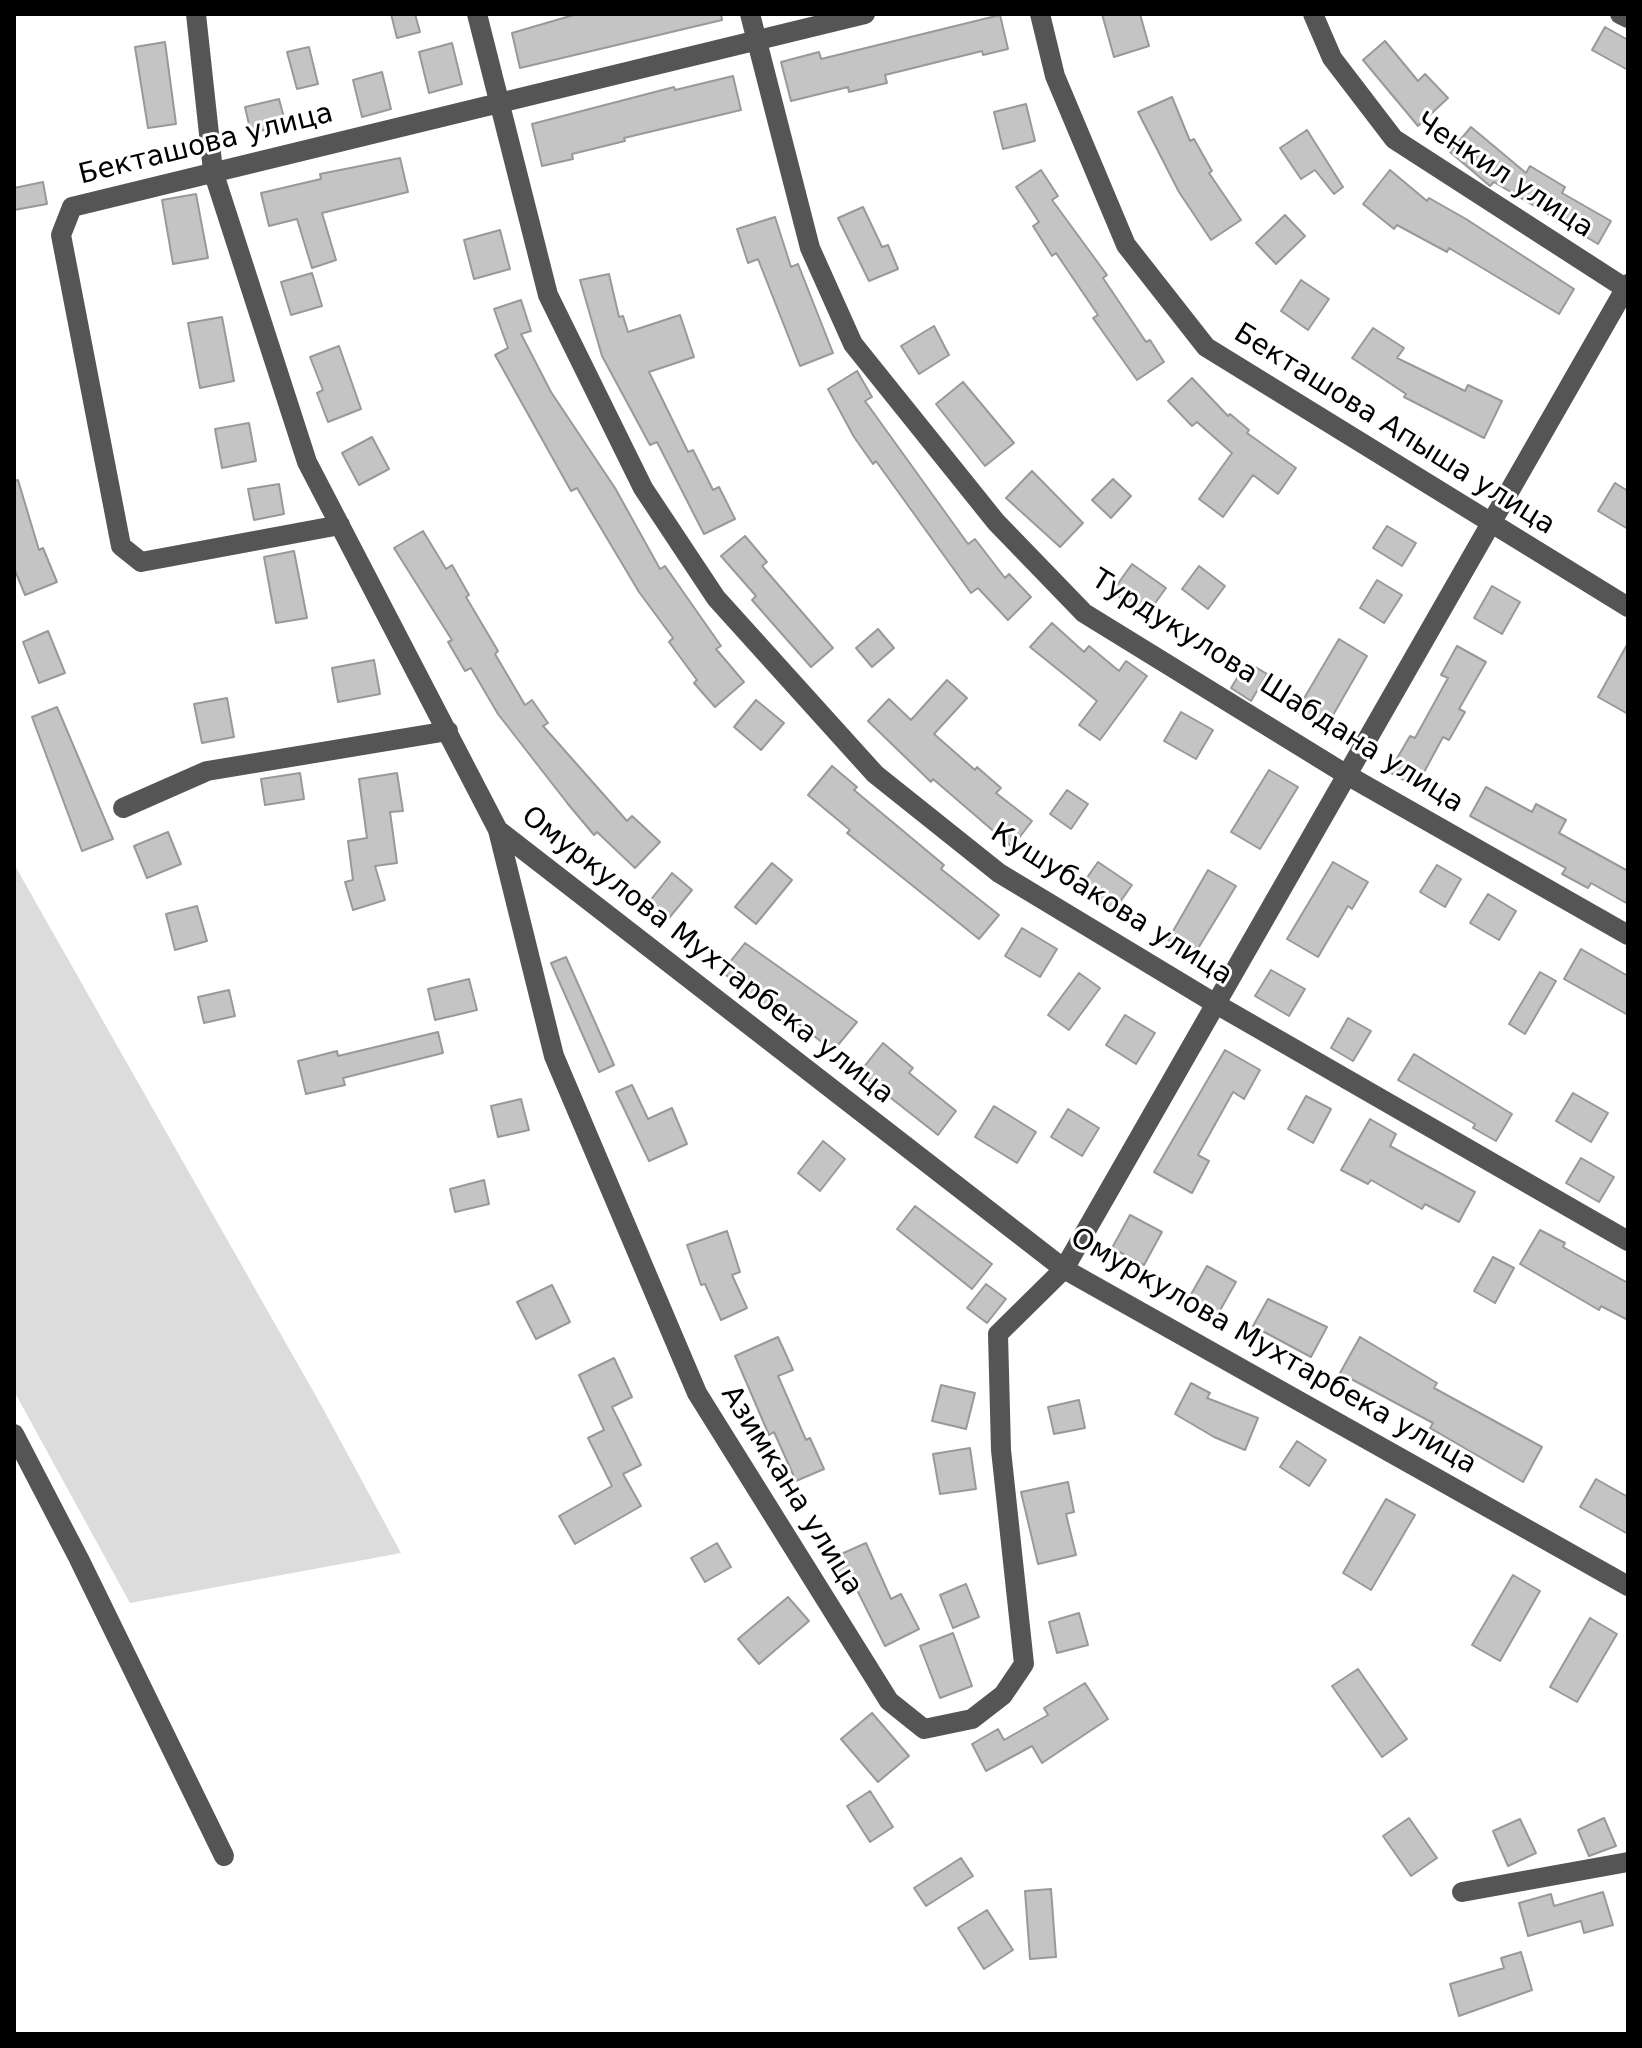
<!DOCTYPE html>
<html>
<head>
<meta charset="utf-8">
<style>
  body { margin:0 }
  #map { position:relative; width:1642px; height:2048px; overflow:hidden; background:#fff; font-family:"DejaVu Sans",sans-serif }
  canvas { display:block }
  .frame { position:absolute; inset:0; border:16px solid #000; pointer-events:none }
</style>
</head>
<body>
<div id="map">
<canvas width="1642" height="2048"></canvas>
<div class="frame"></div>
</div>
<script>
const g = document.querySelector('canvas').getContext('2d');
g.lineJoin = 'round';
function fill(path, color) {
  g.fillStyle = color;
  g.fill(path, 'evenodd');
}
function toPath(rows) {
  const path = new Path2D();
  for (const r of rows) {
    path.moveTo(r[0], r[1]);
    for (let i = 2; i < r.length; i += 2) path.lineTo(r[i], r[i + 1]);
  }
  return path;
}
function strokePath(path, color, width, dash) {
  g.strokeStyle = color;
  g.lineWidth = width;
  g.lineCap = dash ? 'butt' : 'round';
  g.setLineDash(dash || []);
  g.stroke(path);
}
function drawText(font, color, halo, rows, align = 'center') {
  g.font = font + ' "DejaVu Sans",sans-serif';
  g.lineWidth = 6;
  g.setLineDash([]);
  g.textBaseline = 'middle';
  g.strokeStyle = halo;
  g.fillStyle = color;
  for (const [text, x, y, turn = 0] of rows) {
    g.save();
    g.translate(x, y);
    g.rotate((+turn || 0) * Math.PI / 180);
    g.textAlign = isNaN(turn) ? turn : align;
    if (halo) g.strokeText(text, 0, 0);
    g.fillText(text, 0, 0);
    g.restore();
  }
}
const green = toPath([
  [14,864,321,1405,401,1553,130,1603,14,1391]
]);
const building = toPath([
  [391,14,415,14,420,32,397,38,391,14],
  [577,14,721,14,722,20,520,68,512,33,577,14],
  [1102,14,1140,14,1149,46,1114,57,1102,14],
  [1000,15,1008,49,983,55,982,51,885,75,887,83,849,92,848,87,791,101,781,62,819,52,821,59,1000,15],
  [1605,27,1628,40,1628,70,1592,50,1605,27],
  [1385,41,1418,81,1425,74,1448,98,1418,126,1363,60,1385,41],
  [165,42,176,124,148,128,135,47,165,42],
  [452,43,462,84,429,93,419,52,452,43],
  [309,47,318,84,297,89,287,52,309,47],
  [382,72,391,109,362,117,353,80,382,72],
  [733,76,741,110,624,138,625,141,572,154,573,159,542,166,532,124,674,87,675,90,733,76],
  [1172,97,1190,141,1194,139,1212,171,1209,173,1241,220,1211,240,1179,192,1138,112,1172,97],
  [279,99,286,125,251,133,245,107,279,99],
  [1026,104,1035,141,1003,149,994,112,1026,104],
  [1471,127,1526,173,1530,166,1565,187,1562,193,1611,221,1598,244,1494,182,1490,186,1450,152,1471,127],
  [1307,130,1343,187,1334,194,1315,170,1301,179,1280,148,1307,130],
  [400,158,408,192,322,213,336,260,312,268,297,219,269,226,261,193,321,179,320,174,400,158],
  [1041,170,1058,196,1052,200,1107,275,1103,278,1146,342,1150,340,1164,362,1137,380,1093,318,1098,315,1056,253,1052,256,1033,226,1039,222,1016,187,1041,170],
  [1390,170,1427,201,1429,198,1466,219,1574,289,1559,314,1449,248,1447,252,1397,225,1394,229,1363,204,1390,170],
  [43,182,47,204,14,210,14,188,43,182],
  [196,194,208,258,173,264,162,200,196,194],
  [863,207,882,247,888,245,898,269,869,281,838,218,863,207],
  [1285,215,1305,236,1276,264,1256,243,1285,215],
  [775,217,791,267,798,264,833,353,800,366,758,259,748,263,737,229,775,217],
  [500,230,510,269,474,279,464,240,500,230],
  [312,273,322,306,291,315,281,282,312,273],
  [609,274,619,317,623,316,628,332,680,315,694,357,649,372,688,452,693,450,713,490,719,487,735,519,704,534,657,442,650,445,602,356,580,280,609,274],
  [1301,280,1329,299,1308,330,1281,311,1301,280],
  [521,300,531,331,521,334,551,392,615,488,660,569,665,566,721,646,716,649,744,682,715,707,694,683,697,680,669,642,673,638,639,592,577,488,571,491,495,355,508,348,494,309,521,300],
  [222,317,234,381,200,388,188,323,222,317],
  [934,326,949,355,919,374,901,346,934,326],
  [1373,328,1404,348,1397,358,1465,391,1468,385,1502,401,1484,438,1404,397,1406,394,1352,358,1373,328],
  [339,346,361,409,328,422,317,393,323,390,310,357,339,346],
  [857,371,872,397,865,401,968,544,975,539,1005,578,1009,574,1031,597,1008,620,978,588,971,593,876,461,873,464,854,437,828,389,857,371],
  [1192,378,1228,416,1230,414,1249,430,1247,433,1296,468,1278,494,1253,475,1223,517,1199,499,1232,453,1197,422,1192,426,1168,401,1192,378],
  [963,382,1014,443,985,466,936,404,963,382],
  [249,423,256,461,222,468,215,429,249,423],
  [372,437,389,469,359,485,342,453,372,437],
  [1032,471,1083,523,1060,547,1006,498,1032,471],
  [1113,479,1131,496,1111,518,1092,500,1113,479],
  [18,480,39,550,43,548,57,582,25,595,14,568,14,481,18,480],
  [1615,483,1628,491,1628,529,1598,511,1615,483],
  [279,484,284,514,254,520,248,489,279,484],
  [1387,526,1416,543,1402,566,1373,548,1387,526],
  [423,531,446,569,452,565,469,595,466,597,498,651,495,654,525,705,532,700,548,723,543,726,627,821,632,816,660,842,635,868,597,832,594,835,568,804,498,714,471,668,465,671,448,642,452,640,394,548,423,531],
  [745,536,767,562,762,566,833,648,811,667,752,600,756,596,721,556,745,536],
  [294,551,307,618,276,623,264,557,294,551],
  [1132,564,1166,588,1146,616,1112,592,1132,564],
  [1199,566,1225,586,1208,609,1182,589,1199,566],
  [1377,580,1402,595,1384,623,1360,608,1377,580],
  [1492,586,1520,602,1502,634,1474,618,1492,586],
  [1052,623,1084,652,1089,646,1119,671,1126,661,1147,676,1100,740,1079,725,1097,701,1030,647,1052,623],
  [878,629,894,648,872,667,856,648,878,629],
  [48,631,65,673,39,683,23,642,48,631],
  [1339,639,1367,656,1325,729,1296,712,1339,639],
  [1628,643,1628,714,1598,697,1628,643],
  [1457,646,1486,662,1459,709,1465,712,1449,740,1443,737,1416,787,1389,772,1410,736,1415,738,1448,678,1441,675,1457,646],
  [374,660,380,694,338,702,332,668,374,660],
  [1247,662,1267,674,1251,701,1231,688,1247,662],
  [947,680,967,698,934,734,975,770,977,767,1001,788,996,793,1032,821,1012,847,933,779,931,782,868,721,889,699,911,720,947,680],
  [227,698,234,737,202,743,194,704,227,698],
  [756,700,784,723,761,750,734,727,756,700],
  [57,707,113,839,82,851,32,717,57,707],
  [1181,712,1213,730,1196,759,1164,741,1181,712],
  [832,766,857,787,854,790,944,865,941,869,999,915,979,939,847,833,850,830,808,795,832,766],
  [1269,770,1298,787,1260,849,1231,832,1269,770],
  [300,773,304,799,265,805,261,779,300,773],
  [397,773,403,811,390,812,397,863,375,866,385,900,353,910,345,882,353,880,348,841,367,838,359,779,397,773],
  [1486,787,1532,812,1536,804,1566,820,1559,833,1628,871,1628,904,1591,883,1588,888,1562,874,1566,868,1470,816,1486,787],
  [1067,790,1088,804,1071,829,1050,814,1067,790],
  [168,832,181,864,147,878,134,846,168,832],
  [1098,862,1132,885,1113,912,1079,889,1098,862],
  [1333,862,1368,882,1352,909,1348,906,1318,957,1287,939,1333,862],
  [772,863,792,880,756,924,735,907,772,863],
  [1437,865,1461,879,1445,907,1420,892,1437,865],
  [1208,870,1236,886,1194,955,1168,940,1208,870],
  [672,873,692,890,669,918,649,902,672,873],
  [1488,894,1516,911,1499,940,1470,923,1488,894],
  [197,906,207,941,175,950,166,914,197,906],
  [1022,928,1057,949,1040,977,1005,956,1022,928],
  [745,943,857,1022,833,1051,786,1014,782,1019,722,972,745,943],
  [1581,949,1628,976,1628,1015,1564,979,1581,949],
  [566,957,614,1065,599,1072,551,963,566,957],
  [1271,970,1305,989,1289,1016,1255,996,1271,970],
  [1540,972,1556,981,1525,1034,1509,1024,1540,972],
  [1079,973,1100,988,1069,1030,1048,1015,1079,973],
  [469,979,477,1010,435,1020,428,989,469,979],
  [229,990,235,1016,204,1023,198,997,229,990],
  [1125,1015,1155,1033,1136,1064,1106,1045,1125,1015],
  [1348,1018,1371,1031,1353,1061,1331,1048,1348,1018],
  [438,1032,443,1053,343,1078,345,1085,306,1094,298,1061,337,1051,338,1056,438,1032],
  [883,1043,913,1068,909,1073,956,1111,938,1135,859,1073,883,1043],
  [1225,1050,1260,1070,1244,1099,1233,1092,1198,1155,1209,1161,1192,1193,1154,1172,1225,1050],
  [1414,1054,1512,1114,1496,1141,1473,1128,1475,1124,1398,1080,1414,1054],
  [632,1085,648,1119,672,1108,687,1144,649,1161,616,1092,632,1085],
  [1573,1093,1608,1113,1591,1142,1556,1121,1573,1093],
  [1306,1096,1331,1109,1313,1143,1288,1129,1306,1096],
  [521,1099,529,1130,498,1137,491,1106,521,1099],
  [994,1106,1036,1132,1017,1163,975,1137,994,1106],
  [1068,1109,1099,1128,1082,1156,1051,1137,1068,1109],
  [1370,1119,1396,1134,1390,1146,1475,1192,1459,1222,1425,1204,1422,1209,1371,1180,1368,1184,1341,1170,1370,1119],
  [823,1141,845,1159,820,1191,798,1173,823,1141],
  [1581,1158,1614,1177,1599,1202,1566,1183,1581,1158],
  [484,1180,489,1204,455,1212,450,1189,484,1180],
  [915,1206,992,1264,972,1289,897,1229,915,1206],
  [1130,1215,1162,1232,1144,1265,1112,1248,1130,1215],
  [1540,1230,1565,1243,1563,1247,1628,1283,1628,1320,1601,1306,1599,1310,1520,1264,1540,1230],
  [727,1231,740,1272,732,1275,747,1308,721,1320,705,1284,701,1285,687,1245,727,1231],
  [1493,1257,1514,1268,1495,1303,1474,1291,1493,1257],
  [1207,1266,1236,1282,1218,1314,1189,1298,1207,1266],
  [986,1284,1006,1299,987,1323,967,1308,986,1284],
  [552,1285,570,1322,536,1339,517,1302,552,1285],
  [1268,1299,1327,1327,1311,1357,1253,1326,1268,1299],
  [778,1337,793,1370,778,1376,806,1440,810,1438,824,1469,796,1481,774,1432,769,1435,735,1356,778,1337],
  [1360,1337,1437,1383,1434,1388,1542,1447,1523,1482,1430,1428,1433,1423,1340,1373,1360,1337],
  [614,1358,632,1397,612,1407,641,1465,623,1474,641,1506,575,1544,559,1516,612,1486,588,1438,604,1430,579,1375,614,1358],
  [1191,1383,1210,1393,1207,1398,1258,1418,1245,1450,1214,1437,1175,1414,1191,1383],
  [941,1385,975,1393,966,1429,932,1421,941,1385],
  [1079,1400,1085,1428,1054,1434,1048,1407,1079,1400],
  [1297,1441,1326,1460,1309,1486,1280,1467,1297,1441],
  [970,1448,976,1489,940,1494,933,1454,970,1448],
  [1596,1479,1628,1497,1628,1534,1580,1507,1596,1479],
  [1068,1482,1074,1512,1066,1514,1076,1555,1038,1564,1021,1492,1068,1482],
  [1386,1499,1415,1515,1371,1590,1343,1573,1386,1499],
  [717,1543,731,1567,705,1582,691,1558,717,1543],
  [866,1543,891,1599,901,1594,919,1629,885,1646,856,1588,845,1593,830,1559,866,1543],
  [1513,1575,1540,1591,1500,1661,1472,1645,1513,1575],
  [966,1584,979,1617,953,1628,940,1595,966,1584],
  [788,1597,809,1621,759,1664,738,1639,788,1597],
  [1079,1613,1088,1645,1057,1653,1049,1622,1079,1613],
  [1590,1618,1617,1634,1577,1702,1550,1687,1590,1618],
  [953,1633,972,1686,940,1698,920,1646,953,1633],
  [1358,1669,1407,1739,1382,1757,1332,1686,1358,1669],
  [1085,1683,1108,1719,1042,1763,1032,1746,986,1771,972,1744,998,1729,1004,1740,1048,1715,1044,1708,1085,1683],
  [872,1713,909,1756,878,1782,841,1739,872,1713],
  [870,1791,893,1827,870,1842,847,1806,870,1791],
  [1409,1818,1437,1858,1411,1876,1383,1836,1409,1818],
  [1604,1818,1616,1846,1589,1856,1578,1830,1604,1818],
  [1520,1819,1536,1853,1508,1866,1493,1831,1520,1819],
  [961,1858,973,1876,926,1906,914,1888,961,1858],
  [1051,1889,1056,1957,1030,1959,1025,1891,1051,1889],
  [1603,1892,1613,1925,1584,1933,1581,1921,1528,1936,1519,1903,1551,1894,1554,1906,1603,1892],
  [987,1910,1013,1950,984,1969,958,1928,987,1910],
  [1521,1952,1532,1990,1459,2016,1450,1984,1504,1968,1501,1958,1521,1952]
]);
const minor = toPath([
  [196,14,213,171,307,462,498,830,1064,1269,1628,1586],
  [477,14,548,295,643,488,716,598,875,774,999,873,1216,1004,1628,1241],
  [750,14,810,248,853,344,996,522,1084,613,1347,775,1628,935],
  [1040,14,1055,76,1126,245,1206,347,1628,607],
  [1313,14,1332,58,1394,139,1628,290],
  [1620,14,1628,18],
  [340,525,141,562,121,546,61,235,72,207,865,14],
  [123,808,207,771,448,731],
  [498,830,554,1056,697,1393,889,1701,924,1729,972,1719,1003,1695,1024,1664,1001,1450,998,1334,1064,1269,1628,284],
  [14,1434,79,1559,224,1856],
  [1462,1892,1628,1862]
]);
const streetNames = [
  ["Бекташова улица",206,145,-14],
  ["Ченкил улица",1504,176,33],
  ["Бекташова Апыша улица",1394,430,32],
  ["Турдукулова Шабдана улица",1277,692,32],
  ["Кушубакова улица",1111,905,32],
  ["Омуркулова Мухтарбека улица",707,956,38],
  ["Омуркулова Мухтарбека улица",1273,1352,30],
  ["Азимкана улица",791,1491,58]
];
fill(green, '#dcdcdc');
fill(building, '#c4c4c4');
strokePath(building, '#999', 2);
strokePath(minor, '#555', 20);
drawText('28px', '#000', '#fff', streetNames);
</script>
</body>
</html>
